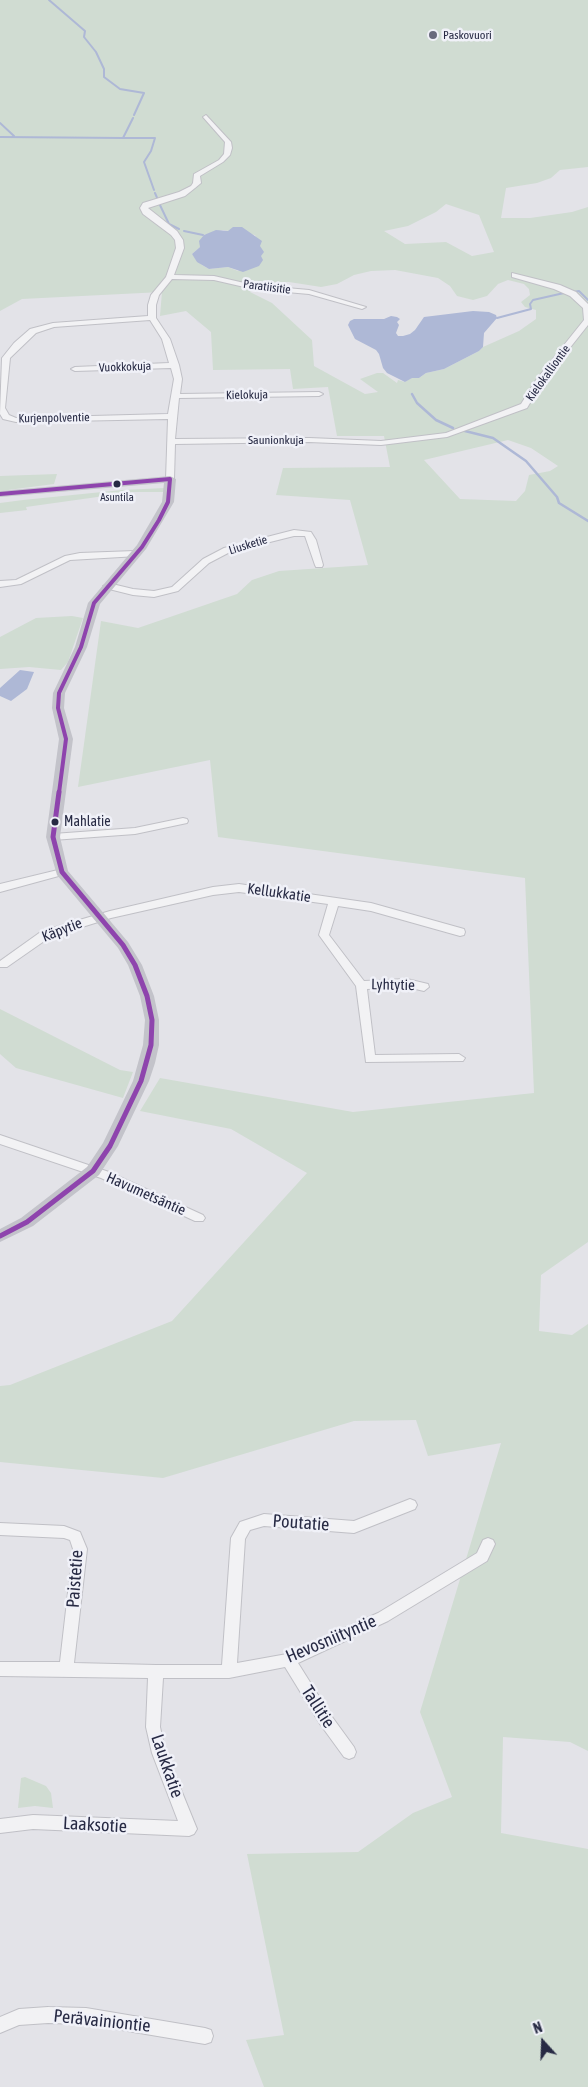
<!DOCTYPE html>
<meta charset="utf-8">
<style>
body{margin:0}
#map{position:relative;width:588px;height:2087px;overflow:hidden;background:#e3e3e8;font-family:"Asap Condensed",sans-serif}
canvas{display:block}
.north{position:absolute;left:518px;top:2017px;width:50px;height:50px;-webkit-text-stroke:4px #f0f1f8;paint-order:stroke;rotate:340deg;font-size:14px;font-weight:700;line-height:20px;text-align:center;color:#272a44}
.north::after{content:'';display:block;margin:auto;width:18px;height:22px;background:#272a44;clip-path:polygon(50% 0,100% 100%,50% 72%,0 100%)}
</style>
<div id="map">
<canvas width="588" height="2087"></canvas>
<div class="north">N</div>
</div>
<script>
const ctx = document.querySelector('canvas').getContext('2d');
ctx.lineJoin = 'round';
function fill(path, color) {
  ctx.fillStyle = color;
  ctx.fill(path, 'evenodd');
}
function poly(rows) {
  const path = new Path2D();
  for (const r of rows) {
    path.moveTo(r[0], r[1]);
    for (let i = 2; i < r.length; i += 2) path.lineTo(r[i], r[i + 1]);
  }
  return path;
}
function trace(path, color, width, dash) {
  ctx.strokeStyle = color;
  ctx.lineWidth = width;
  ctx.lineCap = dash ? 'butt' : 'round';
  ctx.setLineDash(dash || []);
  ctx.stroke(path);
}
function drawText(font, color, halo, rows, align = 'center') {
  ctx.font = font + ' "Asap Condensed",sans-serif';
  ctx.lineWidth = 5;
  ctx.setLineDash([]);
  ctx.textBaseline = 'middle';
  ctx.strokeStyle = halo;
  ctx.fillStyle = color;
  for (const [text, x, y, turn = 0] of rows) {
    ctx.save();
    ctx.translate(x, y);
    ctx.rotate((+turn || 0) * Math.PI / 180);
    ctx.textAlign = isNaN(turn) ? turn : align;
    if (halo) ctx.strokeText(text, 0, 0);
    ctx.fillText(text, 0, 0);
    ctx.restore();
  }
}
fill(poly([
 [0,0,588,0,588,167,560,170,551,178,537,183,506,188,501,218,530,218,572,212,588,207,588,1242,541,1275,539,1331,572,1335,588,1324,588,1751,570,1742,503,1737,501,1833,588,1849,588,2087,264,2087,246,2040,284,2035,247,1854,358,1852,413,1813,452,1797,420,1712,501,1443,428,1456,416,1420,354,1421,163,1478,0,1462,0,1386,10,1385,172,1321,307,1173,231,1129,140,1111,160,1078,353,1112,534,1093,525,878,218,837,210,760,78,787,101,621,138,628,237,594,252,580,279,571,368,565,350,500,276,495,283,468,390,467,384,436,337,436,328,387,293,389,290,369,213,370,211,332,186,311,160,316,162,292,22,299,0,311],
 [446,204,479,215,494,252,472,256,446,242,405,244,384,231,408,226,436,212],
 [223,230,255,235,260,246,261,256,238,271,228,267,209,269,202,265,192,254,200,247,204,235],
 [395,270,438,278,450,286,457,296,473,300,487,296,498,284,508,280,524,284,529,289,530,295,521,302,525,307,536,310,536,319,519,331,483,347,479,351,444,369,426,373,419,378,411,378,405,382,398,380,397,383,383,373,377,373,360,379,378,392,365,394,314,366,312,340,272,303,250,292,262,284,276,282,289,282,321,287,337,284,354,275,371,271],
 [508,440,531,448,558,466,550,471,529,475,525,491,516,501,460,499,424,460],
 [57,474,54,484,0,491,0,476],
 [165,488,166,492,133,492,26,507,27,510,0,513,0,503,23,500,122,490],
 [72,616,83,618,68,662,61,670,29,667,0,669,0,637,36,618],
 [0,1009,120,1070,133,1072,123,1098,16,1068,0,1054],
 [25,1777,46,1786,51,1793,53,1808,35,1806,18,1808,21,1778]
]), '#d0dcd2');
fill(poly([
 [233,227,242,227,262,241,260,246,264,252,261,256,263,260,259,266,243,272,228,267,209,269,197,262,192,254,200,247,199,241,204,235,216,230,228,231],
 [473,311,489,312,496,315,497,318,484,333,483,347,479,351,444,369,426,373,419,378,412,378,405,382,387,373,383,368,379,354,376,350,355,339,348,325,350,321,354,319,384,319,391,316,397,317,400,319,397,322,399,325,396,333,398,336,403,336,410,334,415,330,424,317],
 [20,670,34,672,27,689,11,701,0,696,0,688]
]), '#aeb8d6');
trace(poly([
 [49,0,85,31,84,37,96,52,104,69,104,77,120,89,144,93,134,115],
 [133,118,123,138,155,138,151,151,144,162,154,190],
 [0,123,14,136],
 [0,137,123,138],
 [155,193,158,200],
 [159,203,169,224,179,229],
 [184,231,203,235],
 [573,292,579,291,588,300],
 [497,318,531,309,530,304,533,300,564,293]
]), '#aeb8d6', 2);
trace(poly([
 [412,394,417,403,436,420,453,428],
 [465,431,493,438,526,461,557,497,559,503,588,521]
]), '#aeb8d6', 2.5);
const street = poly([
 [206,115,231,142,232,148,230,155,223,162,200,176,201,183,195,188,185,196,148,208,177,231,183,240,184,248,174,275,214,276,253,285,309,290,366,307,362,309,309,294,253,289,214,280,172,279,159,295,156,305,156,318,170,339,179,365,182,379,180,394,319,392,323,394,319,396,179,398,175,439,309,438,381,441,446,433,521,404,536,380,584,320,583,308,570,296,554,289,512,277,512,273,560,285,576,292,588,304,588,325,542,383,527,408,447,437,381,445,309,442,175,444,174,479,170,482,166,479,168,419,16,422,3,419,0,414,2,358,14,343,30,329,53,323,148,316,148,305,151,295,166,277,176,248,175,240,171,235,143,214,140,208,143,203,179,192,191,186,193,183,194,174,219,160,224,154,225,142,203,117,206,115],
 [150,320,162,339,169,363,75,367,71,369,75,371,171,368,174,379,168,414,16,418,9,415,5,408,10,358,36,333,54,327,150,320],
 [294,530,311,532,316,540,323,565,322,567,316,567,315,565,305,536,294,536,230,552,209,563,178,591,154,597,133,595,105,588,103,586,108,583,133,589,154,591,172,587,203,559,224,548,294,530],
 [135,551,139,554,138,556,70,560,21,584,0,587,0,581,16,580,65,556,80,553,135,551],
 [183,818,187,819,188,821,187,823,135,834,53,840,48,837,53,834,135,828,183,818],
 [62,869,66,870,67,872,66,874,0,892,0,884,62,869],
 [239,884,371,903,464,929,465,932,464,935,460,936,371,911,338,906,329,935,364,981,407,979,428,984,429,987,424,991,407,987,367,989,375,1055,459,1054,465,1058,463,1061,366,1062,356,986,319,935,328,904,239,892,213,895,111,918,50,937,7,967,0,967,0,961,42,931,110,911,213,887,239,884],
 [0,1135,109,1172,203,1215,205,1218,203,1221,195,1221,101,1178,0,1144,0,1135],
 [410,1499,415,1501,417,1505,415,1509,354,1533,264,1526,250,1530,245,1539,237,1663,287,1654,378,1613,477,1553,483,1540,488,1538,493,1540,495,1544,487,1561,388,1621,298,1663,330,1714,354,1747,356,1752,354,1757,349,1759,344,1757,320,1724,285,1667,229,1678,163,1678,160,1727,166,1753,197,1829,194,1834,189,1836,33,1829,0,1833,0,1819,33,1815,178,1821,152,1753,146,1727,148,1678,0,1676,0,1662,60,1662,73,1549,70,1540,64,1538,0,1535,0,1523,64,1526,80,1532,87,1549,74,1663,156,1665,222,1665,231,1538,240,1522,264,1514,354,1521,410,1499],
 [48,2007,86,2008,205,2028,211,2030,213,2036,211,2042,205,2044,86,2024,48,2023,19,2025,0,2033,0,2017,19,2009,48,2007]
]);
trace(street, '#c0c0c6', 2);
fill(street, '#f2f2f4');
fill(poly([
 [170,476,176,479,174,502,146,549,100,604,87,647,65,693,64,708,73,739,60,837,68,871,128,942,142,965,154,996,159,1020,159,1045,155,1063,149,1081,118,1146,99,1175,33,1226,0,1242,0,1229,21,1218,87,1167,103,1143,133,1081,143,1045,145,1020,140,996,128,965,118,948,57,875,46,837,59,739,52,708,53,693,75,647,88,603,137,545,162,502,164,483,0,497,0,491,170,476]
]), '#c3c3ca');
trace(poly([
 [0,494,170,479,168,502,159,520,142,547,94,603,81,647,59,693,58,708,66,739,59,793]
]), '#8e44ad', 4);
trace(poly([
 [0,1236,27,1222,93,1171,110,1146,141,1081,151,1045,152,1020,147,996,135,965,123,945,62,872,53,837,59,792]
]), '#8e44ad', 5);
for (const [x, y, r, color] of [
 [433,35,5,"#696b7d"],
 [117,484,4.5,"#272a44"],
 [55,822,4.5,"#272a44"]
]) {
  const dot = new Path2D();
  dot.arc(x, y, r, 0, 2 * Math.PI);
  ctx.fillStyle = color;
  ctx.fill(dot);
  trace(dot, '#f0f1f8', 2);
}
drawText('11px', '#272a44', '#f0f1f8', [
 ["Asuntila",117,498]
]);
drawText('12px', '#272a44', '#f0f1f8', [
 ["Paskovuori",443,35]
], 'left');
drawText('12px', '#272a44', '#f0f1f8', [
 ["Paratiisitie",267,287,7],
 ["Vuokkokuja",125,367,-2],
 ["Kielokalliontie",548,373,-54],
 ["Kielokuja",247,395,-1],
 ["Kurjenpolventie",54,418,-1],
 ["Saunionkuja",276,440],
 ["Liusketie",248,545,-17]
]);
drawText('14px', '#272a44', '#f0f1f8', [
 ["Mahlatie",64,822]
], 'left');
drawText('15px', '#272a44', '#f0f1f8', [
 ["Kellukkatie",279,893,8],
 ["Käpytie",62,930,-21],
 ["Lyhtytie",393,985,1],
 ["Havumetsäntie",146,1194,24]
]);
drawText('18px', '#272a44', '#f0f1f8', [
 ["Poutatie",301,1523,4],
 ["Paistetie",75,1579,-86],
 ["Hevosniityntie",331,1639,-23],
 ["Tallitie",318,1707,57],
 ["Laukkatie",167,1766,71],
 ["Laaksotie",95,1825,3],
 ["Perävainiontie",102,2021,6]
]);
</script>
